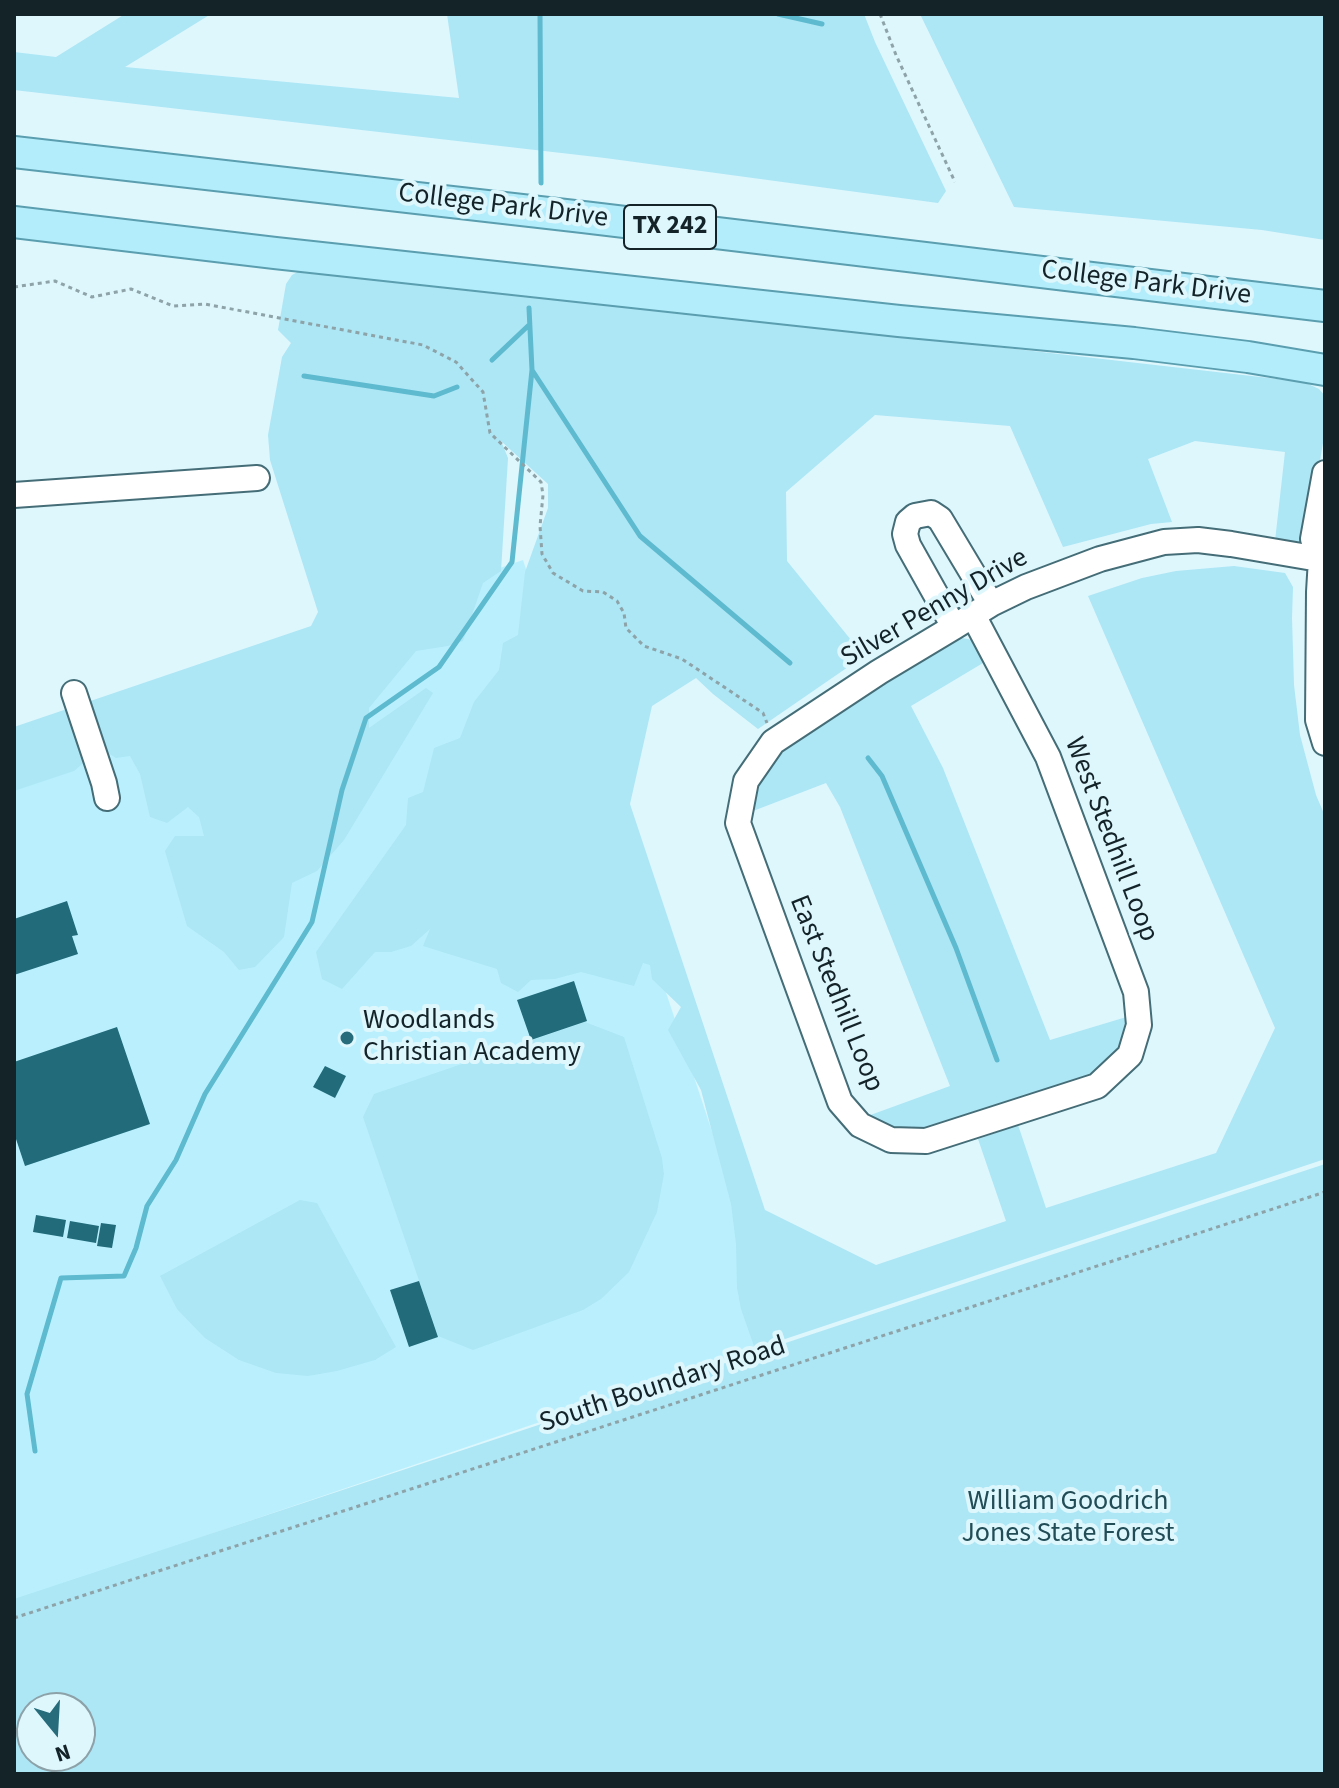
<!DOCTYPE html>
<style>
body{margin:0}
#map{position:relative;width:1339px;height:1788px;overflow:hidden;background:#ddf7fd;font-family:"Source Sans 3",sans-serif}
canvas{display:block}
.frame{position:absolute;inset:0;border:16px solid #132328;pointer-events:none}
.north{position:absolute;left:16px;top:1692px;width:80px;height:80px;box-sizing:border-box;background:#ddf7fd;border:2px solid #8ca2a8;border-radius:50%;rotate:162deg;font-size:22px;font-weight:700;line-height:32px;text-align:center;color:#132328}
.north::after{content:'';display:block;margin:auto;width:28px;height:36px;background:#276c7b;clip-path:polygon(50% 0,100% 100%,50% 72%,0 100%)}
</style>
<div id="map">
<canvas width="1339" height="1788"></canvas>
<div class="frame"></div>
<div class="north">N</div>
</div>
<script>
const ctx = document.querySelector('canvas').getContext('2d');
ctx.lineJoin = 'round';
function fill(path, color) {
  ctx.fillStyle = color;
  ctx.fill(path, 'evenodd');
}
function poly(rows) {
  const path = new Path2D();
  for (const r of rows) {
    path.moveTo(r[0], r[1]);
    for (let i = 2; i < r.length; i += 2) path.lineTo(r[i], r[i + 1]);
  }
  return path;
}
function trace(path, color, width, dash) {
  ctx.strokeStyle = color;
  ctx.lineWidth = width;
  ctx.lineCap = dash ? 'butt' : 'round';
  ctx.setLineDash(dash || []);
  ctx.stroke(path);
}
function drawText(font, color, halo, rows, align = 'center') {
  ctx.font = font + ' "Source Sans 3",sans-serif';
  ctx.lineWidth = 8;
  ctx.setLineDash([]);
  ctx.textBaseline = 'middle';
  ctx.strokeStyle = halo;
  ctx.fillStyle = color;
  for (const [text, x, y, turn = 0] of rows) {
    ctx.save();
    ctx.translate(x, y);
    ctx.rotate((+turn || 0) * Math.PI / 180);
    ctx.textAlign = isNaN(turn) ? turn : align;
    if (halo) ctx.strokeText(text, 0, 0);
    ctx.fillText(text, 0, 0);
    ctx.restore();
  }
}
fill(poly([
 [523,560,781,1340,14,1601,14,735]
]), '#baf0fe');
fill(poly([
 [125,14,211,14,125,67,459,98,447,14,864,14,875,42,946,191,938,203,605,158,14,90,14,52,56,57],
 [920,14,1325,14,1325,240,1262,230,1014,207],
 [303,269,314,269,1304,382,1319,389,1325,396,1325,431,1308,532,1303,539,1297,543,1275,541,1285,452,1195,441,1148,459,1172,522,1151,524,1063,547,1010,426,875,415,786,492,787,561,864,656,758,729,713,694,696,678,652,706,630,804,765,1210,876,1265,1006,1221,978,1139,1018,1125,1046,1208,1216,1153,1275,1028,1088,596,1142,578,1176,571,1234,566,1285,573,1293,587,1292,618,1294,685,1300,735,1316,795,1325,816,1325,1159,755,1349,741,1309,737,1288,736,1244,731,1204,701,1090,668,1030,681,1007,652,979,650,965,643,963,634,986,581,972,555,979,531,980,518,992,501,983,497,969,423,946,430,929,411,946,391,952,375,952,342,989,322,979,316,952,406,825,408,798,423,792,434,748,460,738,474,702,499,670,503,643,518,635,525,572,548,508,548,484,501,441,508,458,501,571,483,583,463,641,448,646,416,651,369,708,369,728,426,688,433,693,344,840,317,871,292,883,284,937,255,967,239,970,224,952,187,926,165,851,175,836,204,836,199,817,188,807,167,823,150,817,140,774,130,756,116,758,105,751,89,758,74,771,14,791,14,727,311,626,318,612,270,460,268,435,282,357,291,343,278,330,286,284,292,275],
 [957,637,973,640,988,660,911,706,943,768,1050,1040,1133,1015,1132,1031,1104,1073,905,1135,865,1117,950,1086,840,807,826,783,753,811,759,786,769,768,777,757,791,746],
 [585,1022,624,1037,662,1158,664,1174,657,1212,629,1272,601,1299,583,1310,473,1350,438,1336,363,1117,374,1094],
 [1325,1164,1325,1774,14,1774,14,1599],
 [32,1708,80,1708,80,1756,32,1756],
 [300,1200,317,1203,396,1347,375,1360,337,1371,308,1376,276,1373,239,1360,205,1338,177,1309,160,1276]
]), '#ade6f5');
trace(poly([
 [540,14,541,183],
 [778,14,822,24],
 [529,308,532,370,640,536,790,663],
 [492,360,529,325],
 [304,376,434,396,457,387],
 [868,758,882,776,956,948,997,1060],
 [35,1451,27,1394,61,1278,124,1276,136,1248,147,1206,176,1160,205,1094,312,922,342,790,366,718,439,667,512,562,532,370]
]), '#5dbacf', 5);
fill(poly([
 [67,901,78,935,72,936,78,954,14,975,14,919],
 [574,981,587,1021,531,1040,517,1000],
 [117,1027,150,1124,25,1166,14,1133,14,1062],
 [325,1066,346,1076,335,1098,313,1087],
 [36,1215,66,1220,63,1237,33,1232],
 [70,1221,99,1226,96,1243,67,1238],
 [101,1223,116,1225,112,1248,97,1246],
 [419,1281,438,1337,409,1347,390,1290]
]), '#216b7a');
const minor = poly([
 [1325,473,1313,539,1321,559,1319,592,1318,720,1325,743],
 [14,495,257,478],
 [973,615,1048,757,1136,992,1139,1025,1130,1055,1097,1086,926,1141,891,1140,860,1125,840,1102,738,823,746,781,773,742,879,672,954,627,991,604,1026,587,1100,559,1164,542,1198,540,1231,544,1325,560],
 [954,627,908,545,905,534,908,522,915,516,931,513,940,519,991,604],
 [74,693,104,783,107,798]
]);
const major = poly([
 [14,152,583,217,1325,306],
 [14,222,275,253,899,321,1134,343,1248,357,1325,370]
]);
trace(minor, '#456d77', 28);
trace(major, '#5a9eaf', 34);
trace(poly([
 [880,14,896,55,955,182],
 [14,287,55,281,92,297,131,289,173,306,205,304,423,345,456,362,483,392,490,433,541,482,543,495,540,526,542,554,553,573,583,591,603,592,617,601,624,613,626,628,644,646,682,659,763,713,767,723],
 [14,1618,1325,1192]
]), '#8da3a8', 3, [4, 4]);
trace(minor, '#fff', 24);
trace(major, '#b3edfb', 30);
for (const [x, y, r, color] of [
 [347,1038,8,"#276c7b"]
]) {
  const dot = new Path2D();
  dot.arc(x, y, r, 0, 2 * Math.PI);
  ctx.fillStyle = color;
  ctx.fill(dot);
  trace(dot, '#ddf7fd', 3);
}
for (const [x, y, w] of [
 [670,227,92]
]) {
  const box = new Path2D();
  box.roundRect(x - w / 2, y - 22, w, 44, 6);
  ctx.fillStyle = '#ddf7fd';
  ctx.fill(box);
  trace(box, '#132328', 2);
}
drawText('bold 26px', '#132328', null, [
 ["TX 242",670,227]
]);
drawText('28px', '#132328', '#ddf7fd', [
 ["College Park Drive",503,207,7],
 ["College Park Drive",1146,284,7],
 ["Silver Penny Drive",935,609,-30],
 ["West Stedhill Loop",1110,840,69],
 ["East Stedhill Loop",835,994,68],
 ["South Boundary Road",663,1386,-18]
]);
drawText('28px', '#132328', '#ddf7fd', [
 ["Woodlands",363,1022],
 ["Christian Academy",363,1054]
], 'left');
drawText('28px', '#224c56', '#ddf7fd', [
 ["William Goodrich",1068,1503],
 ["Jones State Forest",1068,1535]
]);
</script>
